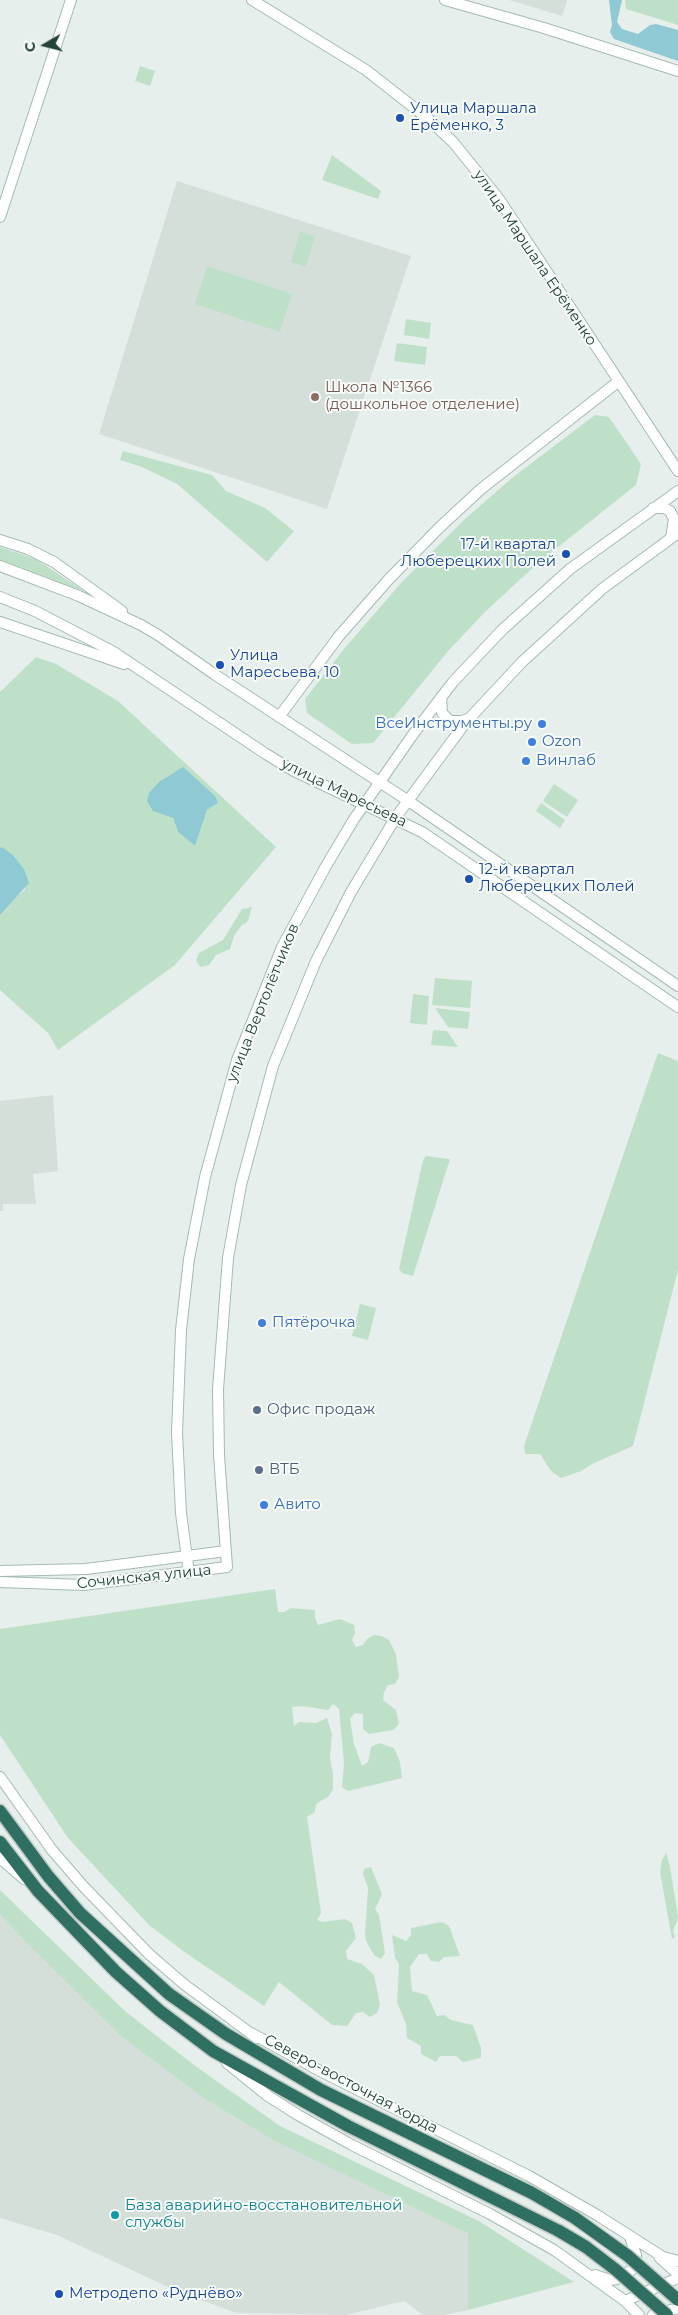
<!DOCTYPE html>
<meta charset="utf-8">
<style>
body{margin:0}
#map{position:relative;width:678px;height:2315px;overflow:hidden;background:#e6efeb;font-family:Montserrat,sans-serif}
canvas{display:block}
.north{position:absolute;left:20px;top:20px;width:50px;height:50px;-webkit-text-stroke:4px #f7fbf9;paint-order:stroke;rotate:262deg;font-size:14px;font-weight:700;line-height:20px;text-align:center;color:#24423a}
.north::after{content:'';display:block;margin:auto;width:18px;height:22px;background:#24423a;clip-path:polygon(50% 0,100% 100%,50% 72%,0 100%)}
</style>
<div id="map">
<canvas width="678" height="2315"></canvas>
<div class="north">С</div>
</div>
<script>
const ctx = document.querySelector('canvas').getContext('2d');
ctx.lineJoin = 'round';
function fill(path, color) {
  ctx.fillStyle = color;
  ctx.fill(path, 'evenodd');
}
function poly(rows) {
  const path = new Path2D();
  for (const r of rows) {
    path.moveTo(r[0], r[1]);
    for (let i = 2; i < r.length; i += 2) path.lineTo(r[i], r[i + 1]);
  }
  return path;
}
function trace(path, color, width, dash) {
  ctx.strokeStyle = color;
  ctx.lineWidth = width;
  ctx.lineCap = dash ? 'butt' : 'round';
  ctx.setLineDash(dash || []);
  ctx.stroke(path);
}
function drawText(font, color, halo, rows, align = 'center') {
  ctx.font = font + ' Montserrat,sans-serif';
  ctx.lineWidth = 4;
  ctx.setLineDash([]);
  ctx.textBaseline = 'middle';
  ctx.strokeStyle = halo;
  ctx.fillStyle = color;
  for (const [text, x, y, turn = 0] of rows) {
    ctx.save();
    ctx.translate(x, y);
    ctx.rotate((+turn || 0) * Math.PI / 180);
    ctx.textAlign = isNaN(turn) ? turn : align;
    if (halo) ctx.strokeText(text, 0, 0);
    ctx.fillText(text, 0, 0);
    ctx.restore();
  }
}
fill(poly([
 [509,0,567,0,562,16],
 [177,181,411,256,327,509,99,434],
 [53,1095,58,1171,33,1174,36,1204,3,1204,3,1211,0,1211,0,1101],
 [0,1914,15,1931,205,2099,274,2141,468,2234,468,2310,444,2315,423,2315,404,2301,346,2315,237,2313,181,2293,57,2235,0,2218]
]), '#d4dfda');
fill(poly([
 [625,0,678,0,678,25,626,9],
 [140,66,155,71,150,86,135,81],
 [332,155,381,191,378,199,322,180],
 [300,232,315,236,306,267,291,262],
 [207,266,292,294,280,332,195,304],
 [406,319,431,323,429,339,404,335],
 [397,343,427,347,425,365,394,361],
 [595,415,609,417,641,464,636,485,538,563,485,612,449,650,373,743,352,744,307,713,305,699,344,649,401,583,465,519,512,478],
 [123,451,212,475,226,491,265,508,294,531,267,562,177,484,142,467,120,460],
 [0,547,36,559,85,592,0,562],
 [36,657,56,664,118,701,276,847,175,965,58,1050,48,1033,0,990,0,915,14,898,25,890,24,869,14,856,0,848,0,692],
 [218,803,207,810,195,846,178,832,173,818,167,816],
 [554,784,578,800,567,817,543,801],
 [541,803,565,820,560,828,536,811],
 [252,907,248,921,241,926,234,936,230,949,216,955,209,965,201,967,198,964,196,960,199,953,223,940,242,909],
 [435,978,472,981,470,1008,432,1005],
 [413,994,429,996,427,1025,410,1023],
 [435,1008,470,1012,468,1029,448,1027],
 [433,1030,447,1031,458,1047,431,1045],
 [658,1053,678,1061,678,1270,633,1446,592,1464,581,1471,561,1478,551,1471,540,1454,525,1454,524,1446],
 [426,1156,450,1159,413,1276,402,1273,399,1269,423,1160],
 [360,1304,376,1308,368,1340,352,1336],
 [275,1589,278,1612,284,1612,291,1608,315,1610,315,1618,318,1625,340,1619,354,1625,355,1633,352,1640,356,1647,363,1645,367,1639,374,1635,382,1636,389,1640,396,1654,399,1677,395,1684,388,1685,384,1692,383,1700,396,1710,399,1724,393,1730,369,1734,363,1729,363,1714,355,1713,350,1719,354,1744,362,1766,368,1762,371,1747,379,1743,394,1748,400,1762,402,1778,348,1791,342,1787,344,1763,339,1709,333,1704,328,1710,302,1706,292,1707,294,1726,299,1722,316,1723,327,1718,332,1734,330,1758,333,1774,333,1789,329,1796,316,1804,315,1812,307,1817,321,1913,317,1920,322,1922,345,1919,352,1923,356,1938,346,1951,347,1959,362,1964,374,1975,380,2005,377,2013,370,2017,363,2012,356,2013,347,2026,332,2025,279,1982,264,2006,183,1951,149,1925,68,1838,0,1735,0,1629],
 [666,1853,670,1866,678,1918,673,1931,675,1937,672,1939,660,1872,662,1860],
 [371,1867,382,1894,375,1909,379,1915,385,1953,381,1959,374,1955,366,1941,365,1934,368,1888,363,1874,364,1869],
 [0,1890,126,2012,194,2065,280,2126,479,2221,574,2282,468,2310,468,2234,274,2141,205,2099,122,2037,15,1931,0,1914],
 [442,1922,449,1926,460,1956,444,1957,439,1962,431,1961,427,1954,419,1954,410,1967,412,1991,427,1995,437,2016,444,2015,451,2020,473,2025,481,2048,481,2058,463,2062,456,2056,440,2056,436,2062,421,2054,421,2046,407,2038,406,2024,397,2002,399,1964,395,1958,392,1935,406,1941,411,1935,411,1928]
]), '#bfe0c8');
fill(poly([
 [609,0,622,0,617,22,622,29,638,34,650,25,656,24,678,30,678,61,614,39,610,32,612,25],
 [183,767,215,796,218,803,207,810,195,846,178,832,173,818,153,811,147,801,149,793,159,782],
 [2,847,14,856,24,869,29,883,0,915,0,848]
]), '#8ec9d4');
const secondary = poly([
 [252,0,366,70,426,117,453,142,499,199,678,471],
 [445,0,544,28,678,71],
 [0,217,71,0],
 [653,508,664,508,670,511,674,519,671,538],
 [0,540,28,549,54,562,122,611],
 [0,566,79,596,141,625,158,635,214,674,407,800,678,986],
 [0,597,35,611,112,651,266,754,294,771,422,832,678,1007],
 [0,622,124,664],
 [441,697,442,713,450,721,462,721,470,718],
 [279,717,339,636,389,579,440,527,481,489,619,381],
 [0,1571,86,1569,226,1551],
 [189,1573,181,1513,177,1433,181,1330,189,1259,205,1177,237,1060,282,947,326,866,354,819,414,733,453,682,502,630,570,569,678,491],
 [0,1582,84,1585,227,1567,219,1455,218,1389,228,1258,241,1185,273,1066,316,961,351,892,396,817,466,722,522,662,602,589,678,533],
 [0,1777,52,1850,84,1887,115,1919,150,1955,185,1985,257,2038],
 [0,1858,24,1879],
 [251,2033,320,2071,529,2176,597,2215,663,2257,678,2261],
 [227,2063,268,2096,298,2115,352,2145,490,2214,554,2250,625,2301,639,2315],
 [660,2258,678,2274],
 [595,2275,610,2280,617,2279,633,2269,636,2255,630,2237],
 [625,2301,678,2278],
 [653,2315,678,2308]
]);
const highway = poly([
 [0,1811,48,1876,80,1913,169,1994,226,2034,321,2090,532,2193,575,2218],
 [0,1842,38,1891,116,1972,160,2011,213,2051,348,2126,559,2231]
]);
trace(secondary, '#a4bbb3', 12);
trace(highway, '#c2cac8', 15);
trace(secondary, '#fff', 10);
trace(highway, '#2f6f62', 12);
const highwayBridge = poly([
 [575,2218,628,2256,678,2300],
 [559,2231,586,2247,616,2270,667,2315]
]);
trace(highwayBridge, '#c2cac8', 15, []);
trace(highwayBridge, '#2f6f62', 12);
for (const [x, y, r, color] of [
 [400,118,5,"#1a4fb4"],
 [315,397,5,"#8d6e63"],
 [566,554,5,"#1a4fb4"],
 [220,665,5,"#1a4fb4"],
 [542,724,5,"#3f7fe0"],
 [532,742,5,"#3f7fe0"],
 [526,761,5,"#3f7fe0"],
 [469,879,5,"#1a4fb4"],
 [262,1323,5,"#3f7fe0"],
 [257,1410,5,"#5c6f8a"],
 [259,1470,5,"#5c6f8a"],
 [264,1505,5,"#3f7fe0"],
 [115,2215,5,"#0f9aa8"],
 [59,2294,5,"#1a4fb4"]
]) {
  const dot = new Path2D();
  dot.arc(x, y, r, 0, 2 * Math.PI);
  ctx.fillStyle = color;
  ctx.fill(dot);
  trace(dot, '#f7fbf9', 2);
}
drawText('15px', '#164399', '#f7fbf9', [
 ["Улица Маршала",410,109],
 ["Ерёменко, 3",410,126],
 ["17-й квартал",556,545,"right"],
 ["Люберецких Полей",556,562,"right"],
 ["Улица",230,656],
 ["Маресьева, 10",230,673],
 ["12-й квартал",479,870],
 ["Люберецких Полей",479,887],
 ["Метродепо «Руднёво»",69,2294]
], 'left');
drawText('15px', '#24423a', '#f7fbf9', [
 ["улица Маршала Ерёменко",535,258,56],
 ["улица Маресьева",344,793,26],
 ["улица Вертолётчиков",263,1003,-68],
 ["Сочинская улица",144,1577,-6],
 ["Северо-восточная хорда",351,2084,28]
]);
drawText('15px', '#785e54', '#f7fbf9', [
 ["Школа №1366",325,388],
 ["(дошкольное отделение)",325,405]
], 'left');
drawText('15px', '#366cbe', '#f7fbf9', [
 ["ВсеИнструменты.ру",532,724,"right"],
 ["Ozon",542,742],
 ["Винлаб",536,761],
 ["Пятёрочка",272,1323],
 ["Авито",274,1505]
], 'left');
drawText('15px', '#4e5e75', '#f7fbf9', [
 ["Офис продаж",267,1410],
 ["ВТБ",269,1470]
], 'left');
drawText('15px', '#0d838f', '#f7fbf9', [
 ["База аварийно-восстановительной",125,2206],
 ["службы",125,2223]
], 'left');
</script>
